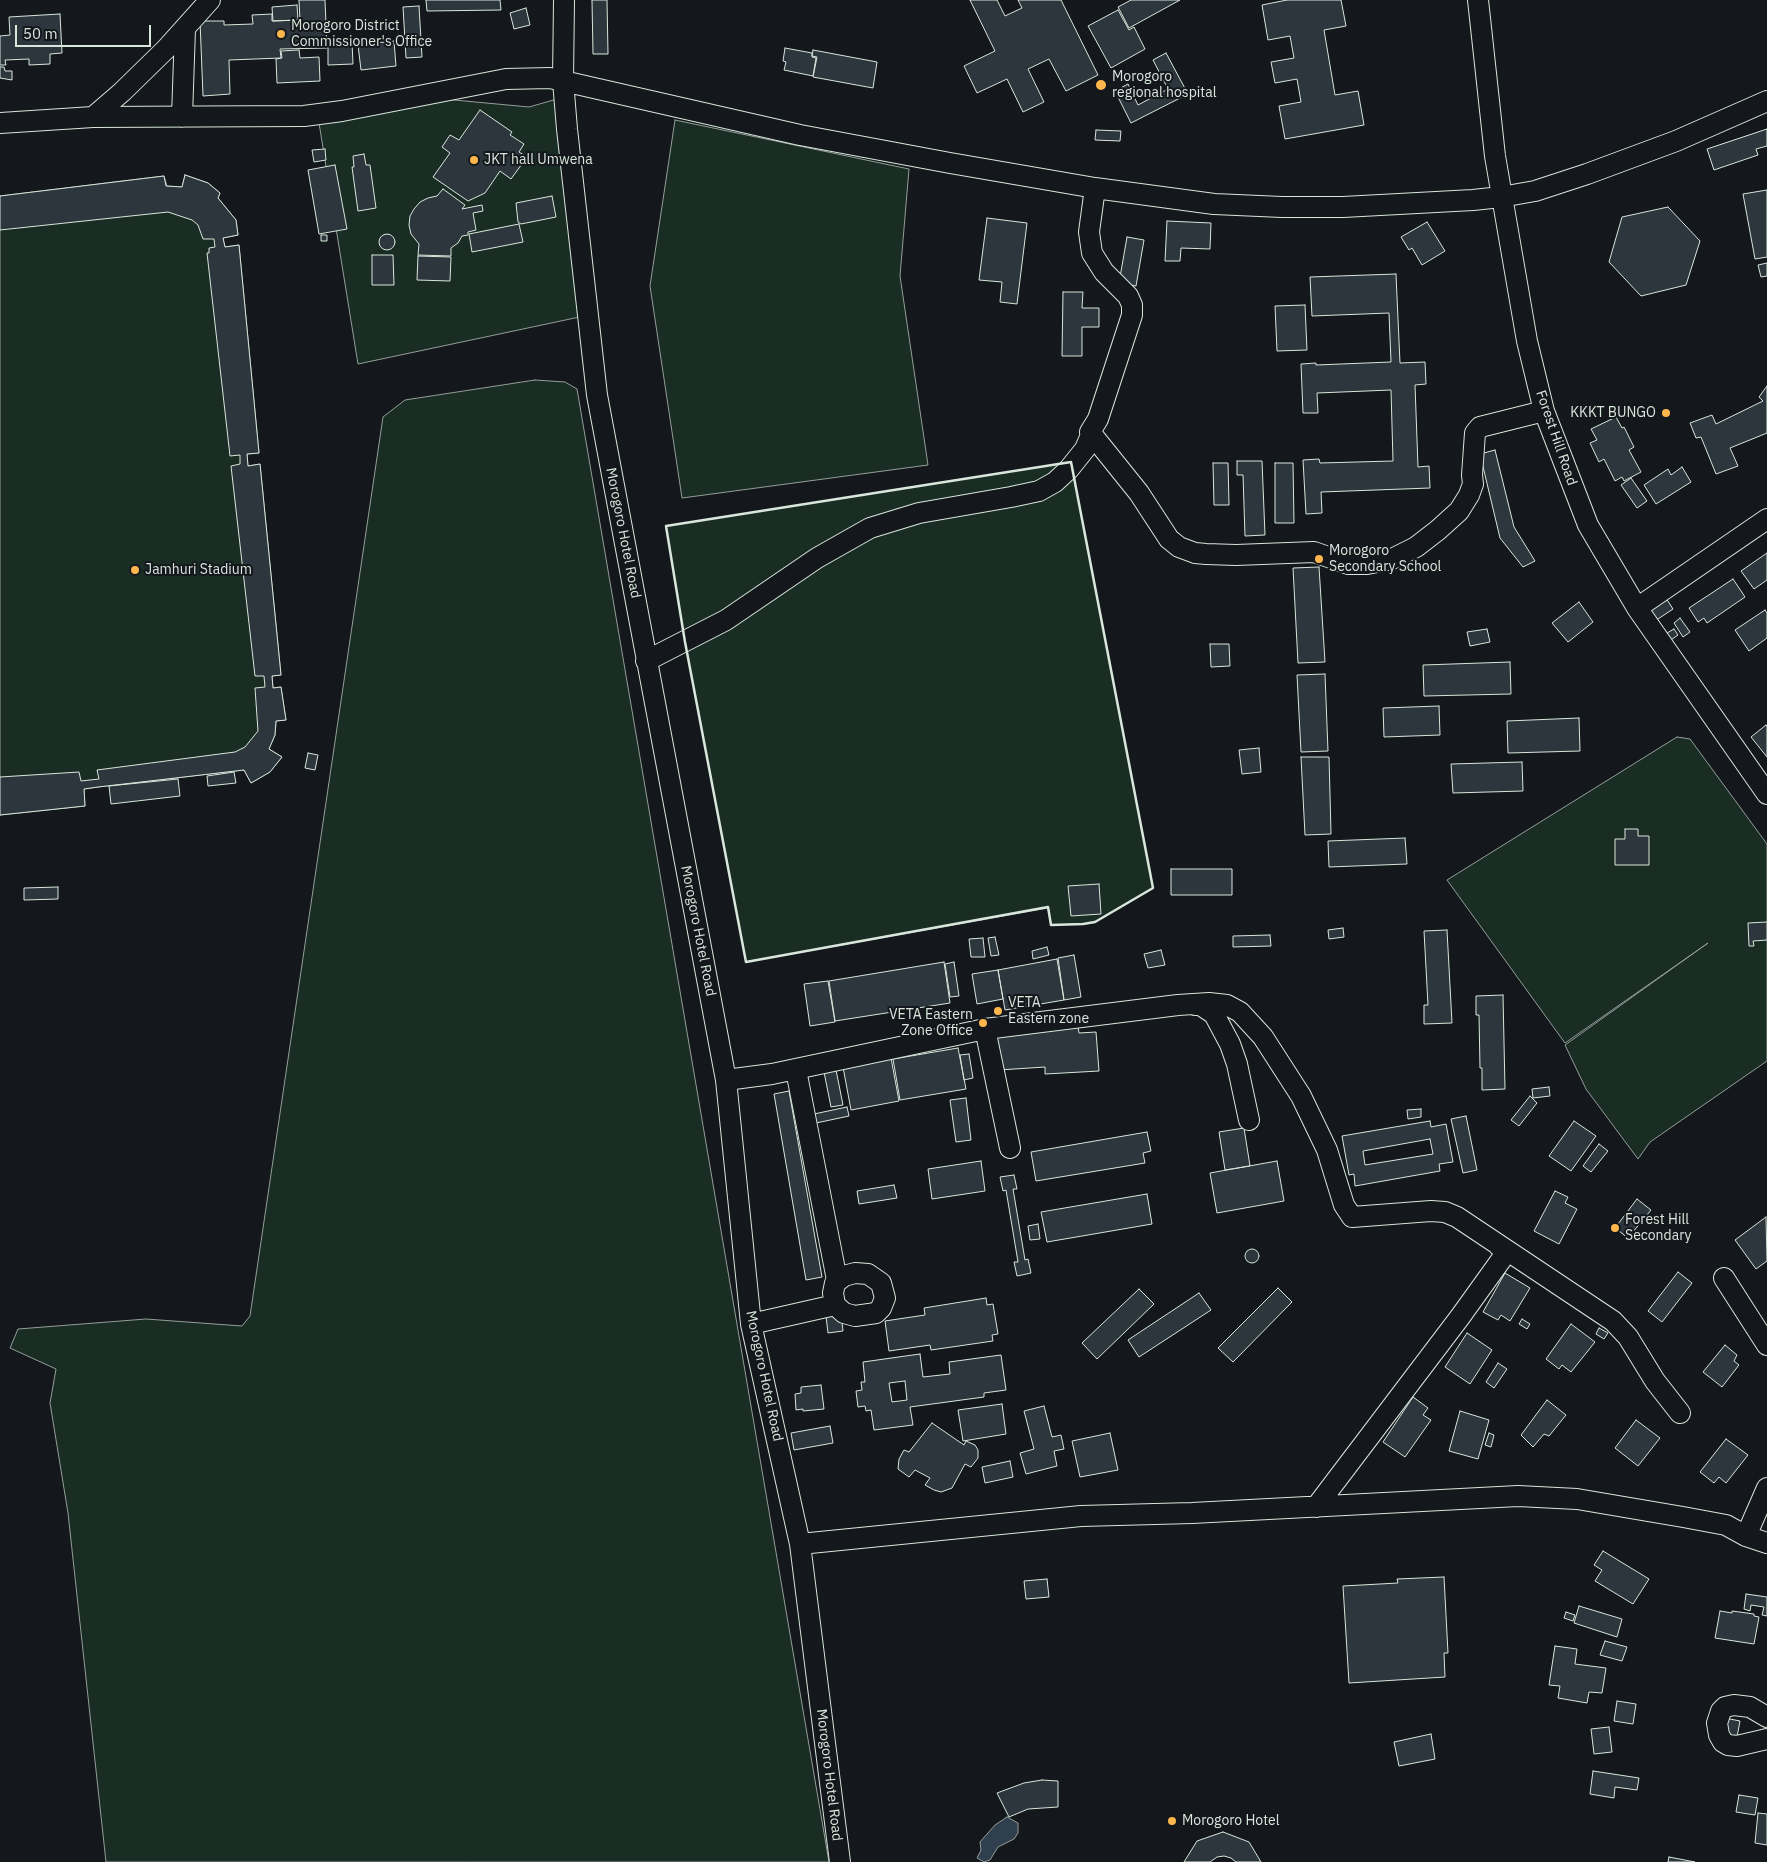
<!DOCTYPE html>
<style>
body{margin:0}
#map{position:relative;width:1767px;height:1862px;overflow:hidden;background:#14181c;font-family:"IBM Plex Sans",sans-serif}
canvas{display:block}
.scale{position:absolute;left:15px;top:25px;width:136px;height:22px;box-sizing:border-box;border:2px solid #d8e6dc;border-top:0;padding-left:6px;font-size:15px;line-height:18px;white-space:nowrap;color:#d8e6dc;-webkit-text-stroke:4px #14181c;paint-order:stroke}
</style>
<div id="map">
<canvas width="1767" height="1862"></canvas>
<div class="scale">50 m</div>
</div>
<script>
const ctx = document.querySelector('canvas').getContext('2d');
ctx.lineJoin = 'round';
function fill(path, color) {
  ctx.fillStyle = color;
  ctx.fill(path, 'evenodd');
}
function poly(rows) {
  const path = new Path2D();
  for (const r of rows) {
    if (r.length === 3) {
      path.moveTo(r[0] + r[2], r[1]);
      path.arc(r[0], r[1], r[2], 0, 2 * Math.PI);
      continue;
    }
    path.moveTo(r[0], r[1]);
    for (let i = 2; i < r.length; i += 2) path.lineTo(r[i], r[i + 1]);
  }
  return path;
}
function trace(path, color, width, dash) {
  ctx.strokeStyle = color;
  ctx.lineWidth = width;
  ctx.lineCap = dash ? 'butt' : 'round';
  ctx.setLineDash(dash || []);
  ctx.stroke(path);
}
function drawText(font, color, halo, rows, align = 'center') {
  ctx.font = font + ' "IBM Plex Sans",sans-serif';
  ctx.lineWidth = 4;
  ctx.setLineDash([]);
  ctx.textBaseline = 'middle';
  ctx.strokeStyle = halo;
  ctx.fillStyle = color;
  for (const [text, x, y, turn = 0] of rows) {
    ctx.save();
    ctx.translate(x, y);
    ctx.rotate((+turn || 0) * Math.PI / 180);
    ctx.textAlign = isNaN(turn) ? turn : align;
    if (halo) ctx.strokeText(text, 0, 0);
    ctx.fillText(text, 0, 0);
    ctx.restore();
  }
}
const green = poly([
 [390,94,529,107,557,99,589,315,358,364,319,123,390,94],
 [675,120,909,169,900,276,928,465,682,498,650,286,675,120],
 [185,175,208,183,220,193,218,198,236,220,238,235,223,238,225,247,239,245,259,453,247,454,248,466,260,464,281,675,272,676,273,688,281,687,286,720,276,721,275,735,269,749,282,757,270,772,251,783,244,770,98,787,84,789,85,806,0,815,0,196,164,176,167,186,182,187,185,175],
 [535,380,565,382,577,389,829,1862,106,1862,68,1513,50,1403,56,1369,10,1348,18,1329,146,1319,242,1326,250,1316,383,417,405,400,535,380],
 [1071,462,1153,888,1095,922,1083,924,1051,925,1048,908,746,962,685,642,666,526,1071,462],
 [1677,737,1690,739,1767,844,1767,1061,1650,1142,1638,1159,1586,1089,1565,1045,1708,943,1565,1043,1447,880,1677,737]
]);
fill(green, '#1a2d24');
trace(green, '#939e99', 1);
const water = poly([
 [1007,1817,1018,1823,1018,1833,1014,1839,998,1847,990,1860,984,1862,977,1858,981,1850,980,1842,995,1825,1007,1817]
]);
fill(water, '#2f3f4d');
trace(water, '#939e99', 1);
const building = poly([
 [299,0,325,0,327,48,280,49,281,58,229,60,230,94,203,96,200,21,224,21,224,25,253,24,252,15,272,14,272,21,300,20,299,0],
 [426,0,500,0,501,10,427,11,426,0],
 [592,0,607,0,608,54,593,54,592,0],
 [970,0,997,0,1005,16,1022,8,1018,0,1061,0,1098,75,1066,91,1049,59,1028,69,1044,102,1023,112,1007,79,977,93,964,66,995,51,970,0],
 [1131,0,1180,0,1129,28,1118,7,1131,0],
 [1287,0,1341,0,1346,26,1324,30,1335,95,1358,91,1364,125,1285,139,1279,106,1301,102,1297,79,1275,83,1271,62,1294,58,1290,36,1268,40,1262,5,1287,0],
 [297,5,298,20,273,21,272,7,297,5],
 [419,6,422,57,406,58,403,7,419,6],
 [526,8,530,25,514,29,510,13,526,8],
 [1118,10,1129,30,1134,27,1145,49,1111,68,1088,26,1118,10],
 [60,14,62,53,50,54,50,64,29,65,29,59,5,60,6,65,0,65,0,36,10,35,9,17,60,14],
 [394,41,396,66,361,70,358,45,394,41],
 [352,42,353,64,328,65,328,43,352,42],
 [785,48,812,53,812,57,816,58,813,76,784,70,786,62,783,61,785,48],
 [299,50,300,58,319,57,320,81,277,83,276,59,282,58,281,51,299,50],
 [813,50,877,62,873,88,813,77,817,57,812,56,813,50],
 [1166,53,1188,94,1131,123,1115,91,1128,84,1138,105,1168,89,1153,60,1166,53],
 [0,67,4,67,5,71,12,71,12,80,0,78,0,67],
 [480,110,512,132,510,135,524,144,519,152,527,157,511,179,500,171,485,193,468,201,433,177,450,153,442,147,450,135,459,140,480,110],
 [1767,129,1767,146,1756,149,1758,155,1714,170,1707,149,1767,129],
 [1096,130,1121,131,1120,141,1095,140,1096,130],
 [325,149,326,160,314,162,312,150,325,149],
 [364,154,366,165,370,165,376,208,358,211,352,167,354,167,353,156,364,154],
 [335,165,347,229,319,234,308,170,335,165],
 [185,175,208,183,220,193,218,198,236,220,238,235,223,238,225,247,239,245,259,453,247,454,248,466,260,464,281,675,272,676,273,688,281,687,286,720,276,721,275,735,269,749,282,757,270,772,251,783,244,770,98,787,84,789,85,806,0,815,0,777,79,772,81,781,99,779,97,770,235,752,245,747,258,731,255,688,265,687,264,676,255,676,231,466,240,464,240,455,230,456,207,253,209,253,209,248,215,247,214,239,203,239,198,225,192,220,168,212,0,230,0,196,164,176,166,186,182,187,185,175],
 [443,189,465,205,462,209,482,205,483,211,473,213,476,230,468,232,468,235,462,236,458,243,451,248,451,256,418,255,419,244,411,234,409,225,410,216,414,209,420,202,428,198,437,196,443,189],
 [1767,190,1767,257,1755,259,1743,194,1767,190],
 [552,196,556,217,521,224,518,222,516,203,552,196],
 [1668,207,1700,241,1686,285,1641,296,1609,262,1622,217,1668,207],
 [987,218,1027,223,1017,304,1000,302,1002,282,979,280,987,218],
 [1167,221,1211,223,1210,249,1181,248,1180,261,1165,261,1167,221],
 [1427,222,1445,251,1422,265,1412,248,1409,250,1401,237,1427,222],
 [519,224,523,242,472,252,469,234,519,224],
 [387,242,8],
 [321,235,327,235,327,241,321,241,321,235],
 [1127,237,1144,240,1136,286,1119,283,1127,237],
 [372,255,393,255,394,285,372,285,372,255],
 [418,256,451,257,450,281,417,280,418,256],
 [1767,263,1767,276,1761,277,1758,265,1767,263],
 [1396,274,1400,363,1425,362,1426,384,1415,385,1418,467,1429,466,1430,488,1321,492,1322,513,1306,514,1303,460,1319,459,1320,463,1393,461,1391,390,1317,393,1318,413,1303,413,1301,364,1316,363,1316,365,1391,362,1389,313,1312,316,1310,277,1396,274],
 [1063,292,1083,292,1082,308,1099,308,1099,327,1082,327,1082,356,1062,356,1063,292],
 [1305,305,1307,350,1277,351,1275,306,1305,305],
 [1767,386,1767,433,1730,448,1738,466,1716,474,1701,437,1696,438,1690,423,1712,415,1716,424,1763,401,1759,397,1767,386],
 [1616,417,1622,428,1624,427,1634,447,1629,450,1641,472,1624,481,1622,477,1615,481,1604,459,1599,462,1590,443,1597,440,1591,429,1616,417],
 [1495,450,1514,527,1535,561,1523,567,1500,538,1480,454,1495,450],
 [1237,461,1262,461,1265,535,1245,536,1243,475,1237,475,1237,461],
 [1213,463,1228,463,1229,505,1214,505,1213,463],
 [1275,463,1293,463,1294,523,1275,523,1275,463],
 [1682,467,1691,482,1656,504,1644,485,1668,469,1671,475,1682,467],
 [1631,478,1647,501,1637,508,1621,485,1631,478],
 [1767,553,1767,580,1754,589,1741,571,1767,553],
 [1319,567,1325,662,1298,663,1293,568,1319,567],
 [1733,579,1745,597,1707,623,1704,618,1698,622,1689,608,1733,579],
 [1664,595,1673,609,1655,621,1645,607,1664,595],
 [1579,602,1593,622,1568,642,1552,623,1579,602],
 [1765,610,1767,613,1767,638,1749,651,1735,630,1765,610],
 [1680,618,1690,632,1683,637,1674,623,1680,618],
 [1487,629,1490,642,1470,646,1467,632,1487,629],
 [1674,629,1678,635,1671,640,1667,633,1674,629],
 [1210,644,1229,644,1230,666,1211,667,1210,644],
 [1510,662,1511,694,1424,696,1423,665,1510,662],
 [1325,674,1328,751,1301,752,1297,675,1325,674],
 [1439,706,1440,735,1384,737,1383,708,1439,706],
 [1579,718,1580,751,1508,753,1507,721,1579,718],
 [1766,725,1767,726,1767,757,1751,737,1766,725],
 [1259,748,1261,772,1242,774,1239,750,1259,748],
 [308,753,318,755,315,770,305,768,308,753],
 [1301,757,1329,757,1331,834,1305,835,1301,757],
 [1522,762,1523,791,1453,793,1451,764,1522,762],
 [234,772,236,783,208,786,207,776,234,772],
 [178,779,180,796,111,804,109,786,178,779],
 [1625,829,1638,829,1638,836,1649,836,1649,865,1615,865,1615,839,1625,839,1625,829],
 [1405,838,1407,864,1329,867,1328,841,1405,838],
 [1171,869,1232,869,1232,895,1171,895,1171,869],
 [1099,884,1101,914,1071,916,1068,886,1099,884],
 [58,887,58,899,24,900,24,888,58,887],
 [1767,922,1767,940,1753,941,1754,946,1749,946,1748,923,1767,922],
 [1343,928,1344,937,1329,939,1328,930,1343,928],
 [1447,930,1452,1023,1424,1024,1424,1005,1428,1005,1424,931,1447,930],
 [1270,935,1271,946,1233,947,1233,936,1270,935],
 [995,937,999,955,991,956,988,938,995,937],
 [983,938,985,957,971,957,969,939,983,938],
 [1047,947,1049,955,1033,959,1032,951,1047,947],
 [1161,950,1165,965,1148,968,1144,954,1161,950],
 [1074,955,1081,997,1064,1000,1058,958,1074,955],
 [1057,959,1064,1000,1005,1010,998,970,1057,959],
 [944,962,950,1003,835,1021,829,981,944,962],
 [954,962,959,996,950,997,945,964,954,962],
 [998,970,1003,999,977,1004,972,974,998,970],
 [828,981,835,1022,810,1026,804,984,828,981],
 [1503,995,1505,1089,1482,1090,1482,1068,1480,1068,1479,1015,1476,1015,1476,996,1503,995],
 [1078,1027,1079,1033,1096,1032,1099,1071,1045,1074,1045,1067,999,1070,997,1036,1078,1027],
 [958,1048,966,1089,900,1100,893,1059,958,1048],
 [969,1054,973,1078,964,1080,960,1055,969,1054],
 [891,1058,899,1101,851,1110,843,1067,891,1058],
 [836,1070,843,1105,831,1107,824,1072,836,1070],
 [1549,1087,1550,1096,1533,1098,1532,1089,1549,1087],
 [789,1091,822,1277,806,1280,774,1094,789,1091],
 [1530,1096,1537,1103,1519,1126,1511,1120,1530,1096],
 [966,1098,971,1140,956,1142,950,1100,966,1098],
 [847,1107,849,1116,816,1123,814,1114,847,1107],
 [1421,1109,1421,1117,1408,1119,1407,1110,1421,1109],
 [1466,1116,1477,1170,1463,1173,1451,1119,1466,1116],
 [1430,1121,1431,1127,1446,1124,1453,1162,1439,1164,1440,1171,1355,1186,1354,1174,1349,1175,1342,1136,1430,1121],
 [1430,1139,1433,1154,1365,1165,1363,1151,1430,1139],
 [1574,1121,1596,1136,1571,1171,1549,1156,1574,1121],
 [1244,1128,1250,1166,1225,1170,1219,1132,1244,1128],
 [1147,1132,1151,1151,1143,1153,1145,1163,1036,1181,1031,1152,1147,1132],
 [1599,1144,1608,1151,1591,1172,1583,1166,1599,1144],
 [981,1161,985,1191,932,1199,928,1169,981,1161],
 [1277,1161,1284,1201,1217,1213,1210,1173,1277,1161],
 [1014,1175,1017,1189,1013,1189,1025,1260,1028,1259,1031,1273,1017,1276,1014,1262,1018,1262,1006,1190,1003,1191,1000,1177,1014,1175],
 [894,1185,897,1198,859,1204,857,1191,894,1185],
 [1555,1191,1568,1197,1565,1203,1577,1209,1559,1244,1534,1231,1555,1191],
 [1147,1194,1152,1224,1047,1242,1041,1212,1147,1194],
 [1637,1199,1651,1210,1628,1238,1615,1228,1637,1199],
 [1766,1217,1767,1261,1756,1269,1735,1240,1766,1217],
 [1038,1224,1040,1239,1030,1240,1028,1226,1038,1224],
 [1252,1256,7],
 [1678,1272,1692,1283,1662,1322,1648,1311,1678,1272],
 [1505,1273,1530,1288,1510,1321,1501,1315,1498,1320,1483,1312,1505,1273],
 [1278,1288,1292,1302,1233,1362,1218,1348,1278,1288],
 [1139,1289,1154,1304,1097,1359,1082,1343,1139,1289],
 [1199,1293,1211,1310,1139,1357,1128,1340,1199,1293],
 [986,1298,987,1305,993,1304,998,1334,992,1335,993,1341,931,1350,930,1345,889,1351,885,1321,925,1315,924,1308,986,1298],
 [841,1314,843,1331,828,1333,826,1316,841,1314],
 [1522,1319,1530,1324,1527,1329,1519,1324,1522,1319],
 [1571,1324,1595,1342,1571,1372,1562,1365,1559,1369,1546,1359,1571,1324],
 [1599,1328,1608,1333,1604,1339,1596,1334,1599,1328],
 [1467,1333,1492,1350,1470,1384,1445,1367,1467,1333],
 [1725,1345,1737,1355,1734,1361,1739,1365,1722,1387,1703,1372,1725,1345],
 [920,1354,923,1377,950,1374,949,1362,1001,1355,1006,1390,984,1393,984,1397,910,1407,913,1425,874,1430,871,1410,866,1411,865,1406,858,1407,856,1391,862,1390,861,1382,865,1382,863,1362,920,1354],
 [905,1381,907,1400,892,1402,889,1383,905,1381],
 [1498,1363,1507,1369,1494,1388,1486,1382,1498,1363],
 [821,1385,824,1409,803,1411,803,1409,796,1410,795,1394,801,1393,801,1387,821,1385],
 [1413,1397,1428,1408,1423,1415,1431,1420,1405,1457,1383,1442,1413,1397],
 [1547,1400,1566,1415,1549,1436,1544,1434,1533,1447,1521,1435,1547,1400],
 [1002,1404,1006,1434,963,1441,958,1410,1002,1404],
 [1044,1406,1052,1437,1061,1435,1064,1449,1054,1451,1057,1466,1026,1474,1020,1453,1034,1449,1024,1411,1044,1406],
 [1460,1411,1489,1420,1478,1459,1449,1451,1460,1411],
 [1636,1420,1660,1438,1638,1466,1615,1448,1636,1420],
 [932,1423,964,1445,966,1441,975,1445,978,1450,978,1458,971,1467,965,1464,952,1488,941,1492,934,1490,925,1485,930,1478,915,1470,909,1477,898,1469,899,1459,904,1450,909,1452,932,1423],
 [830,1426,833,1443,794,1450,791,1433,830,1426],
 [1110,1433,1118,1470,1080,1477,1072,1441,1110,1433],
 [1489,1433,1494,1435,1491,1447,1485,1445,1489,1433],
 [1726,1439,1748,1455,1726,1483,1719,1477,1714,1483,1700,1472,1726,1439],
 [1010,1461,1013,1477,985,1483,982,1467,1010,1461],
 [1603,1551,1649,1579,1633,1604,1595,1581,1602,1570,1594,1565,1603,1551],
 [1444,1577,1448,1653,1444,1653,1445,1677,1349,1683,1343,1586,1398,1583,1397,1579,1444,1577],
 [1047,1579,1049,1597,1026,1599,1024,1581,1047,1579],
 [1746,1594,1767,1597,1767,1616,1762,1615,1764,1607,1751,1605,1750,1611,1744,1609,1746,1594],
 [1579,1606,1622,1619,1617,1637,1574,1623,1579,1606],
 [1720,1611,1732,1613,1732,1611,1754,1614,1754,1616,1759,1617,1754,1644,1715,1638,1720,1611],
 [1566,1612,1575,1615,1573,1621,1564,1618,1566,1612],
 [1605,1641,1627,1647,1622,1661,1600,1655,1605,1641],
 [1555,1646,1577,1649,1575,1664,1606,1668,1602,1693,1589,1692,1587,1703,1558,1698,1560,1686,1549,1685,1555,1646],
 [1617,1701,1636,1704,1633,1724,1614,1721,1617,1701],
 [1725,1718,1740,1721,1737,1737,1721,1734,1725,1718],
 [1609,1727,1612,1752,1594,1754,1591,1729,1609,1727],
 [1431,1734,1435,1759,1399,1766,1394,1742,1431,1734],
 [1593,1771,1639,1778,1637,1790,1615,1787,1614,1798,1590,1794,1593,1771],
 [1042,1780,1058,1781,1058,1807,1028,1809,1009,1817,997,1793,1024,1783,1042,1780],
 [1739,1795,1758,1798,1755,1815,1736,1812,1739,1795],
 [1758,1813,1767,1814,1767,1845,1755,1843,1758,1813],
 [1223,1832,1249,1842,1261,1862,1236,1862,1231,1858,1224,1856,1217,1857,1210,1862,1184,1862,1197,1841,1223,1832],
 [1669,1857,1695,1862,1668,1862,1669,1857]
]);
fill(building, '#2c363c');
trace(building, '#d8e6dc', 1);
const minor = poly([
 [564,0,563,81,567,129,597,395,726,1080,751,1324,800,1544,840,1862],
 [1478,0,1495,156,1527,341,1544,411,1588,525,1637,608,1767,794],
 [93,117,122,92,166,49,210,0],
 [182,117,185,29],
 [0,123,93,117,304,116,342,111,506,79,550,78,800,135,950,163,1095,188,1214,204,1282,207,1343,207,1473,200,1501,197,1535,191,1587,174,1676,141,1767,101],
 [1090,432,1139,493,1169,539,1179,547,1195,553,1206,554,1236,555,1314,552,1348,564,1367,564,1392,559,1416,547,1438,530,1459,511,1469,495,1473,484,1472,475,1475,433,1480,427,1544,411],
 [1637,608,1767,519],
 [646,661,726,620,817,558,870,528,919,513,1011,497,1039,491,1055,482,1069,469,1085,449,1091,435,1090,432,1098,419,1132,315,1132,305,1128,296,1104,272,1092,253,1089,232,1095,188],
 [1195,1005,1199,1004,1214,1014,1230,1044,1237,1064,1249,1120],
 [985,1029,1010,1148],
 [796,1070,837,1280],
 [726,1080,772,1074,985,1029,1178,1005,1209,1003,1227,1005,1240,1012,1263,1037,1301,1096,1327,1150,1344,1205,1352,1217,1431,1211,1445,1212,1457,1217,1613,1321,1628,1337,1655,1381,1680,1413],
 [855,1273,868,1274,881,1283,885,1298,881,1308,876,1313,855,1316,844,1313,835,1305,833,1293,835,1283,844,1276,855,1273],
 [1724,1278,1767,1345],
 [751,1324,835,1305],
 [1316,1507,1460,1317,1506,1253,1498,1245],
 [1746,1536,1767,1488],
 [800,1544,1081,1516,1192,1513,1518,1496,1577,1499,1683,1517,1726,1525,1746,1536,1767,1543],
 [1767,1717,1750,1707,1734,1705,1725,1707,1721,1711,1717,1723,1719,1735,1723,1742,1728,1745,1737,1746,1767,1739]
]);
trace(minor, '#d8e6dc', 22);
trace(minor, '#14181c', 20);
trace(poly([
 [1071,462,1153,888,1095,922,1083,924,1051,925,1048,907,746,962,685,642,666,526,1071,462]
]), '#d8e6dc', 2.5);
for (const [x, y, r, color] of [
 [281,34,5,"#ffb74d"],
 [1101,85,6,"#ffb74d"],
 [474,160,5,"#ffb74d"],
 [1666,413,5,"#ffb74d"],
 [1319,559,5,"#ffb74d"],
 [135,570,5,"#ffb74d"],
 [998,1011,5,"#ffb74d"],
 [983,1023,5,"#ffb74d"],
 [1615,1228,5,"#ffb74d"],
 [1172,1821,5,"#ffb74d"]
]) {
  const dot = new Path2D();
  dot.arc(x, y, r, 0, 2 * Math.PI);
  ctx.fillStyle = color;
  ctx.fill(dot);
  trace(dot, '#14181c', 2);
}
drawText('14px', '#d8e6dc', '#14181c', [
 ["Morogoro District",291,26],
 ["Commissioner's Office",291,42],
 ["Morogoro",1112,77],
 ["regional hospital",1112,93],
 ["JKT hall Umwena",484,160],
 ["KKKT BUNGO",1656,413,"right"],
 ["Morogoro",1329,551],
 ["Secondary School",1329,567],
 ["Jamhuri Stadium",145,570],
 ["VETA",1008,1003],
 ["Eastern zone",1008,1019],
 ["VETA Eastern",973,1015,"right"],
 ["Zone Office",973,1031,"right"],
 ["Forest Hill",1625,1220],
 ["Secondary",1625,1236],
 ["Morogoro Hotel",1182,1821]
], 'left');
drawText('14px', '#d8e6dc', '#14181c', [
 ["Forest Hill Road",1556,438,71],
 ["Morogoro Hotel Road",623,533,79],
 ["Morogoro Hotel Road",698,931,79],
 ["Morogoro Hotel Road",764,1376,78],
 ["Morogoro Hotel Road",829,1775,83]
]);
</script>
